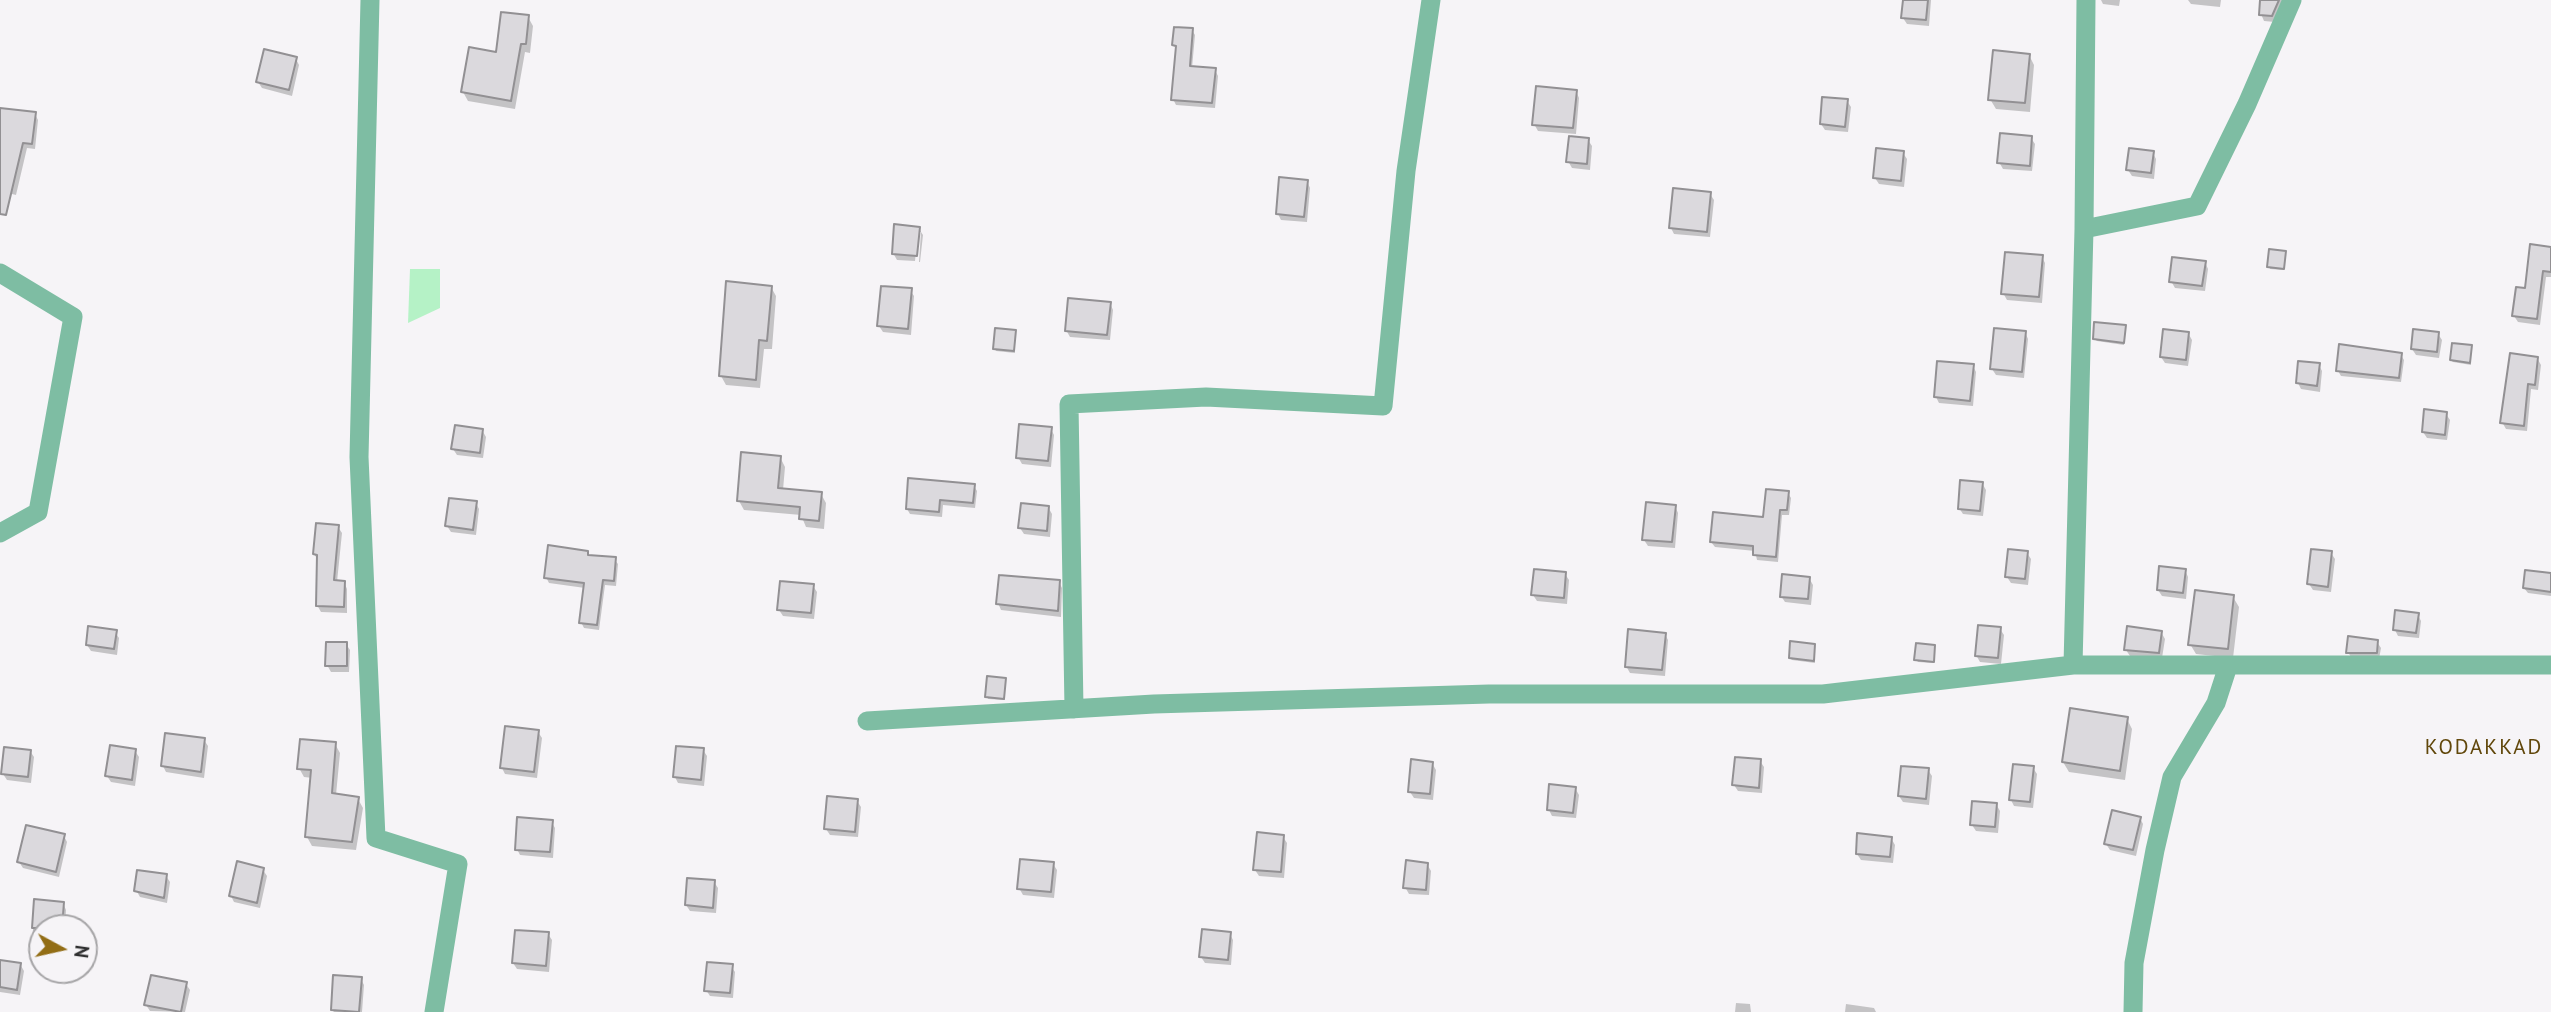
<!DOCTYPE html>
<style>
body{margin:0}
#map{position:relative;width:2551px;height:1012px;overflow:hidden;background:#f6f4f7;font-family:"PT Sans",sans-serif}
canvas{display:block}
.north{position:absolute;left:28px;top:914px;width:70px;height:70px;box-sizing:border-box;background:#f6f4f7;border:2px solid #a6a5a7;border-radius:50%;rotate:98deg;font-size:19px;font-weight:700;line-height:28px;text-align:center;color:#2f2f30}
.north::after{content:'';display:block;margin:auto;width:24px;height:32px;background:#926d15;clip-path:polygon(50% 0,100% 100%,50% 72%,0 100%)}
</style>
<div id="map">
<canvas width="2551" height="1012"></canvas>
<div class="north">N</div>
</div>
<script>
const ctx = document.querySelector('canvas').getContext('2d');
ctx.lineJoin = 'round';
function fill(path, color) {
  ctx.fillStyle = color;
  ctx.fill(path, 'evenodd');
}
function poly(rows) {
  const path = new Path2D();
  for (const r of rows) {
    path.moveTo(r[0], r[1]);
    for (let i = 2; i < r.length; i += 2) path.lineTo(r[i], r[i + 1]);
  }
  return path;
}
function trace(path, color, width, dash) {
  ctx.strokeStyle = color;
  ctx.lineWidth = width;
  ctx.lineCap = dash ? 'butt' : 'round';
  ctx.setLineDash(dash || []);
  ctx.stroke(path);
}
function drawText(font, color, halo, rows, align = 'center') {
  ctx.font = font + ' "PT Sans",sans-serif';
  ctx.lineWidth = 5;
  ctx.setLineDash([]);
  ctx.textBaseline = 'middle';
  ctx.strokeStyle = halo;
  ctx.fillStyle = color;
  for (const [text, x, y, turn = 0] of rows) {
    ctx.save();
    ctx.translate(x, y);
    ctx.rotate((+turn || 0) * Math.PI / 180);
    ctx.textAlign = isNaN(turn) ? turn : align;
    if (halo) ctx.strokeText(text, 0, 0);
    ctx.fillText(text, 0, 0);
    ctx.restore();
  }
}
fill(poly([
 [410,269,440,269,440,308,408,323]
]), '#b5f2c6');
fill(poly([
 [1905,0,1931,0,1929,26,1907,24,1903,18],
 [2101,0,2120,0,2119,6,2103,4],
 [2188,0,2221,0,2220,7,2191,4],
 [2262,0,2286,0,2275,22,2264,21,2261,14],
 [528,17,533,26,530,53,525,52,515,109,468,101,463,92],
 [1192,30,1195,35,1192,68,1215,70,1218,76,1215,108,1176,105,1173,99,1177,52,1174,45],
 [2029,55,2034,65,2030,112,1996,109,1990,99],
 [296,59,299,65,292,96,262,88,258,82],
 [1576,91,1579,98,1576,134,1538,131,1534,124],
 [1847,101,1851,107,1848,132,1825,130,1821,124],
 [35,114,38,120,35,149,27,148,16,195,0,191],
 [2031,138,2035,144,2032,171,2003,169,1999,162],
 [1588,140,1592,146,1590,170,1572,168,1568,161],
 [1903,153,1907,159,1904,187,1879,184,1875,178],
 [2153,153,2156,159,2154,179,2132,176,2128,170],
 [1307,181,1310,188,1307,222,1281,220,1278,214],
 [1710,194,1714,200,1710,237,1674,234,1671,228],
 [919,228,921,232,918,232,915,261,897,260,893,253],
 [921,232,923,235,920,262,919,262],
 [2551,249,2551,277,2546,277,2540,325,2518,322,2514,316],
 [2285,252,2284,270,2270,269,2269,266],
 [2042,257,2045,263,2042,303,2007,300,2003,293],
 [2205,262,2208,269,2205,291,2175,288,2171,281],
 [771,287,776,296,772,349,764,349,760,388,726,385,721,376],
 [910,290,914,296,911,335,883,332,879,326],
 [1110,303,1113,310,1110,340,1070,337,1066,330],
 [2125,327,2124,345,2097,341,2095,339],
 [1015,332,1015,353,996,351,995,349],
 [2025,332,2028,339,2024,378,1996,375,1992,369],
 [2188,333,2192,340,2188,366,2165,363,2161,357],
 [2438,334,2442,340,2439,358,2416,355,2412,349],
 [2471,347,2471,365,2453,362,2451,360],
 [2401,355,2404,360,2401,382,2341,376,2338,371],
 [2537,358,2541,365,2538,390,2531,389,2527,431,2506,429,2502,422],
 [2319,365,2322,371,2320,392,2301,389,2298,383],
 [1973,366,1976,372,1973,406,1939,403,1936,397],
 [2446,414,2450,420,2447,440,2427,438,2423,432],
 [1051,429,1054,435,1051,467,1022,464,1018,457],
 [482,430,486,437,483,458,457,455,453,449],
 [780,457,785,467,783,490,821,494,826,503,824,529,806,527,801,515,744,510,739,501],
 [1982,483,1986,490,1983,516,1963,514,1959,508],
 [974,486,977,491,975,508,943,505,942,517,910,514,907,509],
 [1788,493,1791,498,1789,515,1782,515,1778,562,1757,560,1755,551,1715,547,1711,542,1765,518],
 [476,503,479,509,476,535,451,532,447,526],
 [1675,506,1678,513,1675,548,1648,546,1644,540],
 [1048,507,1052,514,1050,537,1024,534,1020,528],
 [338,527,342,533,337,582,344,582,347,589,347,613,321,612,317,605,318,560,314,554],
 [587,552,590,557,614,559,618,564,616,586,605,585,599,630,584,628,581,622,585,588,549,583,546,577],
 [2027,553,2031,559,2028,585,2011,583,2007,577],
 [2331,553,2335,559,2331,592,2313,590,2309,584],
 [2185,570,2188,577,2186,599,2162,596,2158,590],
 [1565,574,1569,580,1567,604,1537,601,1533,595],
 [2551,575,2551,596,2528,593,2524,588],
 [1809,578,1813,585,1811,605,1785,602,1781,596],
 [1059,582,1062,588,1061,617,1001,610,998,603],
 [813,586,817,592,814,619,783,616,779,610],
 [2233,597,2239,607,2233,658,2196,654,2190,644],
 [2418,615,2421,621,2419,638,2398,636,2395,630],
 [2000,629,2004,635,2001,664,1980,662,1976,655],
 [115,632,119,638,117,655,91,651,87,645],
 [2161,632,2165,639,2162,658,2130,656,2126,650],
 [1665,634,1668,640,1665,676,1630,673,1626,666],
 [2377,642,2381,648,2379,659,2352,659,2348,652],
 [346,644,350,650,349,672,331,672,327,665],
 [1814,645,1815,663,1792,660,1790,658],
 [1934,647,1934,663,1918,662,1916,659],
 [1005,679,1005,700,988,699,987,696],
 [2127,719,2132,729,2125,780,2069,772,2063,762],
 [538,732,542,738,537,778,505,774,502,768],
 [204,740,208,746,204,778,166,772,163,766],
 [335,744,340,753,336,795,358,799,363,808,356,850,312,846,307,837,313,778,304,777,299,768],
 [703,750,707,756,704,786,678,783,675,777],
 [30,751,34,757,31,783,7,780,3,774],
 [135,751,139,757,135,786,111,782,107,776],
 [1760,761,1764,767,1762,793,1738,791,1734,785],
 [1432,763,1436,770,1433,800,1414,798,1410,792],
 [2033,768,2037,774,2033,808,2014,806,2011,800],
 [1928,770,1932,776,1929,805,1903,802,1899,796],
 [1575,788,1579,795,1576,818,1552,816,1549,810],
 [857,801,861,807,858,837,830,835,826,829],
 [1996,804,2000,811,1998,833,1976,831,1972,825],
 [2140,818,2143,824,2136,856,2110,850,2106,844],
 [551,821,555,828,553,858,520,855,517,849],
 [64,836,67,842,59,877,23,868,19,862],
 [1283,837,1287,843,1284,878,1259,876,1255,870],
 [1891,838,1895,845,1893,863,1861,860,1857,854],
 [1053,864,1057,870,1054,898,1023,895,1019,888],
 [1427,864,1431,871,1429,895,1409,894,1405,887],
 [263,870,267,876,260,908,234,902,231,896],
 [166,876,170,882,167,903,140,897,136,890],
 [714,882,718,888,716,913,690,911,686,905],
 [36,901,63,903,66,910,65,928,42,928,42,937,37,937,33,930],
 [548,934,552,940,549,972,517,969,513,963],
 [1230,934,1233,940,1231,965,1205,963,1201,957],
 [0,961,20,964,24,971,20,995,0,992],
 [731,966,735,972,733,998,710,996,706,990],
 [361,979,364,985,362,1012,334,1012,332,1010],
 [186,984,190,990,185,1012,150,1011,146,1005],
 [1736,1003,1750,1004,1751,1012,1735,1012],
 [1846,1004,1874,1008,1876,1012,1845,1012]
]), '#0003');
const building = poly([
 [1903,0,1928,0,1926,20,1901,18,1903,0],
 [2260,0,2279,0,2272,16,2259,15,2260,0],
 [501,12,529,15,526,44,521,44,511,101,461,92,469,47,496,52,501,12],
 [1174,27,1193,28,1190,66,1216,68,1212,103,1171,100,1176,46,1172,45,1174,27],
 [264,49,297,57,289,90,256,82,264,49],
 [1993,50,2030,54,2025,103,1988,100,1993,50],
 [1536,86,1577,90,1573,128,1532,125,1536,86],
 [1822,97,1848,99,1845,127,1820,124,1822,97],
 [0,108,36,112,32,144,23,143,6,215,0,214,0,108],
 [2000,133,2032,136,2030,166,1997,163,2000,133],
 [1569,136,1589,138,1587,164,1566,162,1569,136],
 [1876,148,1904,151,1901,181,1873,178,1876,148],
 [2129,148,2154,151,2151,173,2126,170,2129,148],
 [1279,177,1308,180,1304,217,1276,214,1279,177],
 [1673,188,1711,192,1707,232,1669,228,1673,188],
 [894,224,920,227,917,256,892,254,894,224],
 [2530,244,2551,247,2551,272,2543,271,2537,319,2512,316,2516,287,2525,288,2530,244],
 [2269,249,2286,251,2284,269,2267,267,2269,249],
 [2005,252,2043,255,2039,297,2001,294,2005,252],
 [2172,257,2206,261,2202,286,2169,282,2172,257],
 [726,281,772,286,767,341,759,340,756,380,719,376,726,281],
 [881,286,912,288,908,329,877,326,881,286],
 [1068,298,1111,302,1107,335,1065,331,1068,298],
 [2094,322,2126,325,2124,343,2093,339,2094,322],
 [995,328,1016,330,1014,351,993,349,995,328],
 [1994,328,2026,331,2022,372,1990,369,1994,328],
 [2163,329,2189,332,2186,360,2160,357,2163,329],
 [2413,329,2439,332,2437,352,2411,349,2413,329],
 [2452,343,2472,345,2470,363,2450,360,2452,343],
 [2339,344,2402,353,2399,378,2336,371,2339,344],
 [2510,353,2538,357,2535,385,2528,384,2524,426,2500,423,2510,353],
 [1937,361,1974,364,1970,401,1934,397,1937,361],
 [2298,361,2320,363,2317,386,2296,383,2298,361],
 [2424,409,2447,412,2445,435,2422,432,2424,409],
 [1019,424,1052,427,1048,461,1016,458,1019,424],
 [455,425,483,429,480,453,451,449,455,425],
 [741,452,781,456,778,488,822,492,819,521,799,519,800,507,737,501,741,452],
 [908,478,975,484,973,503,940,500,939,512,906,509,908,478],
 [1960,480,1983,482,1980,511,1958,509,1960,480],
 [1766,489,1789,491,1787,510,1780,510,1776,557,1753,555,1753,546,1710,542,1713,512,1763,517,1766,489],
 [449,498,477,501,473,530,445,526,449,498],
 [1646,502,1676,505,1672,542,1642,540,1646,502],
 [1021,503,1049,506,1047,531,1018,528,1021,503],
 [316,523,339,525,334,580,345,581,344,607,316,606,317,555,313,554,316,523],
 [548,545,588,551,588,555,616,557,614,581,603,580,597,625,579,623,584,583,544,578,548,545],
 [2008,549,2028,551,2025,579,2005,577,2008,549],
 [2311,549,2332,551,2328,587,2307,584,2311,549],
 [2159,566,2186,569,2183,593,2157,590,2159,566],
 [1534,569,1566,572,1564,598,1531,595,1534,569],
 [2525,570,2551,573,2551,592,2523,588,2525,570],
 [1782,574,1810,577,1808,599,1780,597,1782,574],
 [999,575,1060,580,1058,611,996,604,999,575],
 [780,581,814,584,811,613,777,610,780,581],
 [2195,590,2234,595,2228,649,2188,645,2195,590],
 [2395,610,2419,613,2416,633,2393,630,2395,610],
 [1978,625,2001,627,1998,658,1975,656,1978,625],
 [88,626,117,630,114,649,86,645,88,626],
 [2127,626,2162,631,2159,653,2124,650,2127,626],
 [1628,629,1666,633,1662,670,1625,667,1628,629],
 [2348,636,2378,640,2377,653,2346,653,2348,636],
 [1790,641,1815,644,1814,661,1789,658,1790,641],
 [326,642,347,642,347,666,325,666,326,642],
 [1916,643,1935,645,1934,662,1914,660,1916,643],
 [987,676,1006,678,1004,699,985,697,987,676],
 [2070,708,2128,717,2120,771,2062,762,2070,708],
 [505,726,539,730,534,772,500,768,505,726],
 [165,733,205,738,201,772,161,766,165,733],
 [300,739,336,742,332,793,359,797,352,842,305,837,311,770,297,769,300,739],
 [110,745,136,749,132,780,105,776,110,745],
 [676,746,704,748,701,780,673,777,676,746],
 [4,747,31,750,28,777,1,774,4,747],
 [1735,757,1761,759,1759,788,1732,785,1735,757],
 [1411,759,1433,762,1430,794,1408,792,1411,759],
 [2013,764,2034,766,2030,802,2009,800,2013,764],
 [1901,766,1929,768,1926,799,1898,796,1901,766],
 [1549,784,1576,787,1573,813,1547,810,1549,784],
 [827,796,858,799,855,832,824,829,827,796],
 [1972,801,1997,803,1995,827,1970,825,1972,801],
 [2112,810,2141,817,2133,850,2104,844,2112,810],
 [517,817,553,820,550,852,515,850,517,817],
 [26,825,65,834,56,872,17,862,26,825],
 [1257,832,1284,835,1281,872,1253,870,1257,832],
 [1857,833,1892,837,1890,857,1856,854,1857,833],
 [1020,859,1054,862,1051,892,1017,889,1020,859],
 [1406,860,1428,863,1426,890,1403,888,1406,860],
 [237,861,264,868,257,903,229,896,237,861],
 [137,870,167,874,164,898,134,891,137,870],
 [687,878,715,880,713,908,685,905,687,878],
 [34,899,64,902,62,928,32,928,34,899],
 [1202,929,1231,932,1228,960,1199,957,1202,929],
 [515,930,549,932,546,966,512,963,515,930],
 [0,960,21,963,17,990,0,987,0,960],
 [707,962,733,964,730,993,704,991,707,962],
 [151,975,187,982,181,1012,144,1005,151,975],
 [333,975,362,977,359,1012,331,1010,333,975]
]);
fill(building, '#dbd9dd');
trace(building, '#929093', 2);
trace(poly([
 [370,0,359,457,376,838,458,864,434,1012],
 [2086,0,2084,229,2073,665,2551,665],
 [2084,229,2197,206,2247,104,2292,0],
 [0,273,73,317,38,512,0,533],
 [1074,709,1069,404,1206,397,1383,406,1406,171,1431,0],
 [867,721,1154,704,1489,694,1823,694,2073,665],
 [2133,1012,2134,963,2155,850,2172,777,2216,703,2228,666]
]), '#7ebda3', 19);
ctx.letterSpacing = '2px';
drawText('21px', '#61470b', '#f6f4f7', [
 ["KODAKKAD",2484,748]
]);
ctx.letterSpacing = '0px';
</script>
